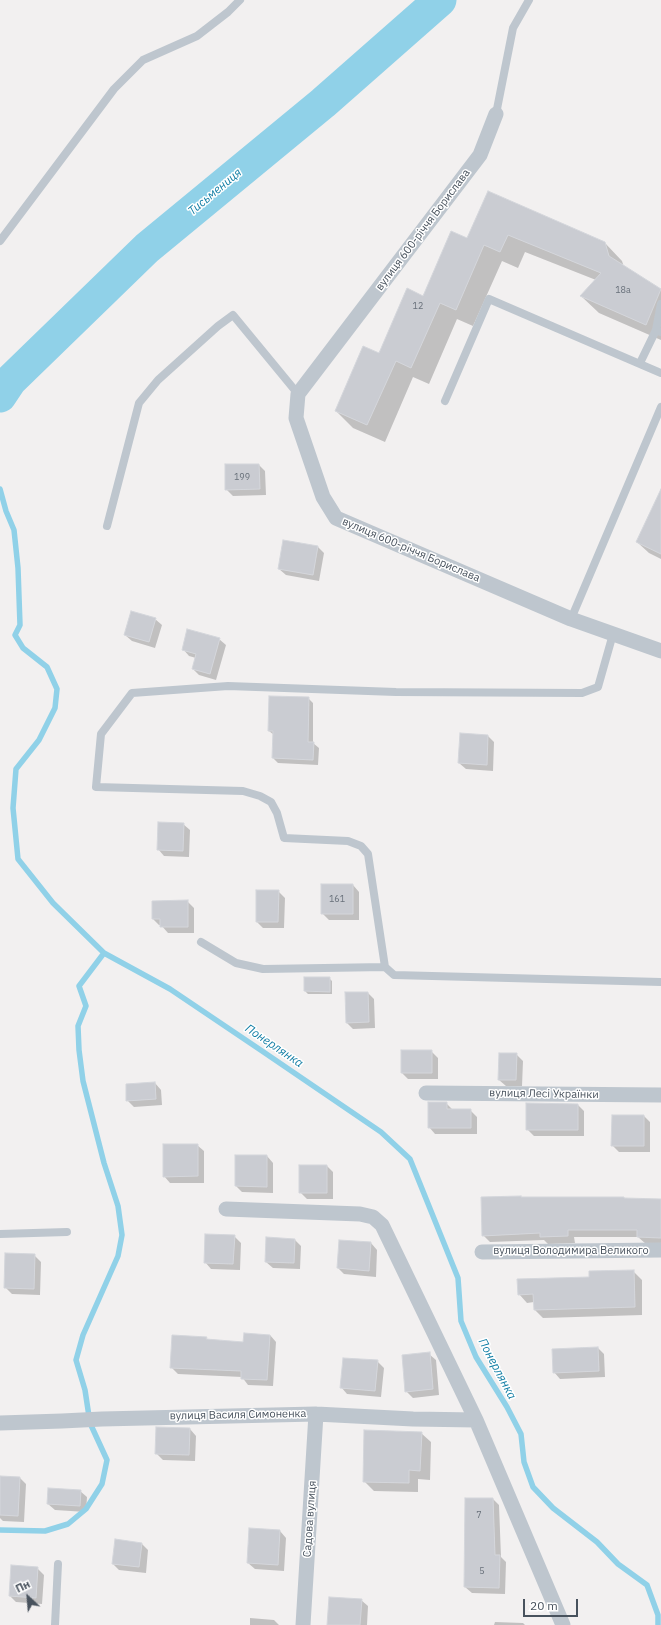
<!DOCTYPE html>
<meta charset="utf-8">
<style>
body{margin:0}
#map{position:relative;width:661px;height:1625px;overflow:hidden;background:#f2f0f0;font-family:"IBM Plex Sans",sans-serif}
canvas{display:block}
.north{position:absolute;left:8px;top:1577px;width:40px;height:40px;-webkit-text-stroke:3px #fff;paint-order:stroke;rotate:334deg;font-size:11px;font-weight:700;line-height:16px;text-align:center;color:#48525d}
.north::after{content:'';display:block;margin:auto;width:14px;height:18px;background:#48525d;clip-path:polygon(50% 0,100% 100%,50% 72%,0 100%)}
.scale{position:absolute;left:523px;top:1599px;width:55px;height:18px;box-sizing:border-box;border:2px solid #48525d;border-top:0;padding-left:5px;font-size:12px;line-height:14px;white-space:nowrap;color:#48525d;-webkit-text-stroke:3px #fff;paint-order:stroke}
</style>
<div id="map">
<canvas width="661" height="1625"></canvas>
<div class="north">Пн</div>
<div class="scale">20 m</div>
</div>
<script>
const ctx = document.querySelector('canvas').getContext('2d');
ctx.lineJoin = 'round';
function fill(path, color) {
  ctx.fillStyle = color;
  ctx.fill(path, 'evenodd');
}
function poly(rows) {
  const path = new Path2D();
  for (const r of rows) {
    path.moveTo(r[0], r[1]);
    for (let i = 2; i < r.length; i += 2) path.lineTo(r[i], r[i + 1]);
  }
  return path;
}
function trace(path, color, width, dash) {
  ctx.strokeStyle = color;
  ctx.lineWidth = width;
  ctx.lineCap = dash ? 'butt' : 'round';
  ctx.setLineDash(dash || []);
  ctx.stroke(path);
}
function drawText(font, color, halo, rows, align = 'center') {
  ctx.font = font + ' "IBM Plex Sans",sans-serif';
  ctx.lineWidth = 3;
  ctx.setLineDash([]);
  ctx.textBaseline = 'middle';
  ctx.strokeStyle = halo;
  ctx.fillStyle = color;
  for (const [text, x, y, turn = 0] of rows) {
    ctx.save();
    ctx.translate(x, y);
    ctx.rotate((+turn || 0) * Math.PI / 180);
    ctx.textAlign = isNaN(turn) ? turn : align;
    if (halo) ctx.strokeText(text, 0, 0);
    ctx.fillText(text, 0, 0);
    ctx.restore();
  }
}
fill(poly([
 [489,193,605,243,622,261,624,267,661,290,661,340,599,313,581,296,596,280,525,252,518,268,502,261,473,326,457,319,429,384,413,377,385,442,353,428,336,411,468,239],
 [259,465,265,471,266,495,233,496,226,489],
 [661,491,661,559,649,553,637,542],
 [318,547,324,553,319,581,286,575,279,569],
 [155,619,162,625,155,648,132,641,125,635],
 [219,639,226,645,216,680,199,675,193,669,196,658,189,656,183,649],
 [308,698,313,703,313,743,319,748,318,765,278,763,273,758,274,735,269,731],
 [488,736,494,742,493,771,466,769,459,763],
 [183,824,190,830,189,857,164,856,158,849],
 [353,885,359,892,359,920,329,920,322,913],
 [278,891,285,898,284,928,263,928,257,922],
 [187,901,194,908,194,933,168,933,161,925,159,925,153,919],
 [305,978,329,978,332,981,332,994,308,994,305,991],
 [368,993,374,999,375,1028,353,1029,347,1023],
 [431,1051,438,1058,438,1079,408,1079,402,1073],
 [516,1054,523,1061,522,1086,506,1086,499,1080],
 [155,1083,161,1090,162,1105,134,1107,127,1100],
 [446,1103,453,1110,470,1110,477,1117,477,1134,435,1134,429,1127],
 [578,1105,584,1111,584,1136,534,1136,527,1129],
 [644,1116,650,1122,650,1152,619,1152,612,1145],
 [197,1145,204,1151,204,1183,170,1183,164,1176],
 [267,1156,273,1163,273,1193,242,1192,236,1186],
 [300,1166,327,1166,333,1172,333,1199,307,1199,300,1192],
 [625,1199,661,1200,661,1244,646,1244,638,1237,574,1237,575,1243,548,1244,544,1240,490,1242,483,1235],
 [234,1236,241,1243,240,1270,211,1269,205,1262],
 [295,1240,301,1246,300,1269,273,1268,266,1262],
 [340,1241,371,1243,377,1250,376,1277,344,1274,338,1268],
 [34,1255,41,1262,40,1295,12,1294,5,1287],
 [633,1271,642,1280,642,1315,543,1318,534,1309,534,1302,527,1303,519,1294,590,1278],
 [270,1335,276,1342,273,1386,248,1385,242,1377,178,1374,171,1367,206,1338,209,1340,244,1343],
 [598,1348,604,1354,605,1377,560,1379,554,1372],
 [429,1354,436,1360,439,1395,413,1398,406,1391],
 [377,1361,384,1368,381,1397,347,1394,341,1387],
 [190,1429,196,1436,195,1461,163,1460,156,1453],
 [421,1433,431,1442,430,1480,418,1479,418,1492,374,1491,364,1481],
 [0,1477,20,1478,26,1484,24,1522,3,1521,0,1518],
 [80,1491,87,1497,86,1512,55,1510,48,1504],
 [493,1499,499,1505,501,1557,506,1562,505,1594,472,1593,465,1587],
 [280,1531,286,1538,284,1571,255,1569,248,1563],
 [142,1544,148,1550,146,1573,119,1570,113,1564],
 [37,1568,44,1575,42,1604,16,1602,10,1596],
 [361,1600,368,1606,367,1625,329,1625],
 [250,1618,274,1620,279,1625,250,1625],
 [495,1622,523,1623,525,1625,494,1625]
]), '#0003');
trace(poly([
 [0,489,6,511,14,530,18,568,20,625,15,635,23,648,47,667,57,689,55,708,39,740,16,769,13,808,18,859,53,903,104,953,170,989,265,1053,381,1132,410,1159,458,1278,461,1321,476,1357,507,1407,521,1434,524,1462,533,1487,553,1508,597,1542,618,1564,647,1585,658,1615,658,1625],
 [0,1530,45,1531,68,1524,86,1509,102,1484,107,1460,90,1423,85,1390,76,1360,83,1335,118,1256,122,1235,118,1206,104,1163,83,1081,79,1050,78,1026,86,1006,79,986,104,953]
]), '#90d1e8', 5.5);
trace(poly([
 [0,396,10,381,147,248,323,103,440,0]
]), '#90d1e8', 33);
const building = poly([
 [488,191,605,242,609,256,661,289,646,325,580,296,601,273,508,235,500,252,484,245,456,310,440,303,411,368,396,361,367,425,335,411,363,346,379,353,407,288,423,296,451,231,467,238,488,191],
 [225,464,259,464,260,489,225,490,225,464],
 [661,489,661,554,636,542,661,489],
 [283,540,318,546,313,575,278,569,283,540],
 [131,611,156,618,149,642,124,635,131,611],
 [187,629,220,638,210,674,192,669,196,654,182,650,187,629],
 [269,696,309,697,308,742,314,742,313,760,272,758,273,731,268,731,269,696],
 [460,733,488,735,487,765,458,763,460,733],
 [158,822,184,823,183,851,157,850,158,822],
 [321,884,353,884,353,914,321,914,321,884],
 [256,890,279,890,278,922,256,922,256,890],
 [188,900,188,927,160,927,160,919,152,919,152,901,188,900],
 [304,977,330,977,330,992,304,991,304,977],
 [345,992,368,992,369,1022,346,1023,345,992],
 [401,1050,432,1050,432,1073,401,1073,401,1050],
 [499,1053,517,1053,516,1080,498,1080,499,1053],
 [155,1082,156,1099,126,1101,126,1084,155,1082],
 [428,1102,447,1102,447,1109,471,1109,471,1128,428,1128,428,1102],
 [526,1103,578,1104,578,1130,526,1130,526,1103],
 [612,1115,644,1115,644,1146,611,1146,612,1115],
 [163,1144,198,1144,198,1176,163,1177,163,1144],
 [235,1155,267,1155,267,1187,235,1186,235,1155],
 [299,1165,327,1165,327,1193,299,1193,299,1165],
 [521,1196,521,1197,624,1197,624,1198,661,1199,661,1238,637,1237,637,1230,568,1230,568,1236,540,1237,540,1233,482,1236,481,1197,521,1196],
 [205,1234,235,1235,233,1264,204,1263,205,1234],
 [266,1237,295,1239,294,1263,265,1262,266,1237],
 [339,1240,371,1242,369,1271,337,1268,339,1240],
 [5,1253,35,1254,34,1289,4,1288,5,1253],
 [634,1270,635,1307,534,1310,533,1294,518,1295,517,1279,589,1277,589,1271,634,1270],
 [244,1333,270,1335,267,1380,241,1379,241,1371,170,1368,172,1335,207,1337,206,1339,243,1342,244,1333],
 [598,1347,599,1371,553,1373,552,1349,598,1347],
 [430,1352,433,1389,405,1392,402,1355,430,1352],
 [343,1358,378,1360,375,1391,340,1388,343,1358],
 [156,1427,190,1428,189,1455,155,1454,156,1427],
 [364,1430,422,1432,420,1471,409,1470,409,1483,363,1482,364,1430],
 [0,1476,20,1477,18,1516,0,1515,0,1476],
 [48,1488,81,1490,80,1506,47,1504,48,1488],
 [465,1498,493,1498,495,1555,500,1555,499,1588,464,1587,465,1498],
 [249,1528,280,1530,278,1565,247,1563,249,1528],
 [115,1539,142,1543,139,1567,112,1564,115,1539],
 [11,1565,38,1567,36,1598,9,1596,11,1565],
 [329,1597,362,1599,360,1625,327,1625,329,1597]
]);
fill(building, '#caccd2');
trace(building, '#d4d6db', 1);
trace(poly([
 [496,114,513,28,529,0],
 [0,241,114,89,143,60,197,36,228,12,240,0],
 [661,304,656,330,661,332],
 [640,363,656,330],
 [445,401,489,299,661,373],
 [107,526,139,403,158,380,218,326,233,315,298,394],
 [571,619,661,407],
 [613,634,598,687,582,693,396,692,228,686,132,693,101,734,96,787,243,791,260,796,271,802,277,813,284,838,348,841,361,846,368,854,385,967,394,975,661,982],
 [201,942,236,963,263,969,385,967],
 [0,1234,67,1232],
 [55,1625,58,1564]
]), '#bec6ce', 8);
trace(poly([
 [496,114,480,155,298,394,296,418,323,497,336,518,571,619,661,651],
 [426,1093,661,1095],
 [226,1209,360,1214,373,1217,382,1225,476,1420,563,1625],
 [482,1252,661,1250],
 [0,1423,62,1421,102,1419,316,1414,413,1419,476,1420],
 [303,1625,316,1414]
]), '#bec6ce', 15);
drawText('9px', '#68707a', null, [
 ["18а",623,290],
 ["12",418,306],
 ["199",242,477],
 ["161",337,899],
 ["7",479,1515],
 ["5",482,1571]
]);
drawText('11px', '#48525d', '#fff', [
 ["вулиця 600-річчя Борислава",423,230,-53],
 ["вулиця 600-річчя Борислава",411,550,23],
 ["вулиця Лесі Українки",544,1094,1],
 ["вулиця Володимира Великого",571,1251],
 ["вулиця Василя Симоненка",238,1415,-1],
 ["Садова вулиця",310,1519,-86]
]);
drawText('italic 12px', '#127ea5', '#fff', [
 ["Тисьмениця",215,192,-40],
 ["Понерлянка",274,1046,34],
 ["Понерлянка",497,1369,62]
]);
</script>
